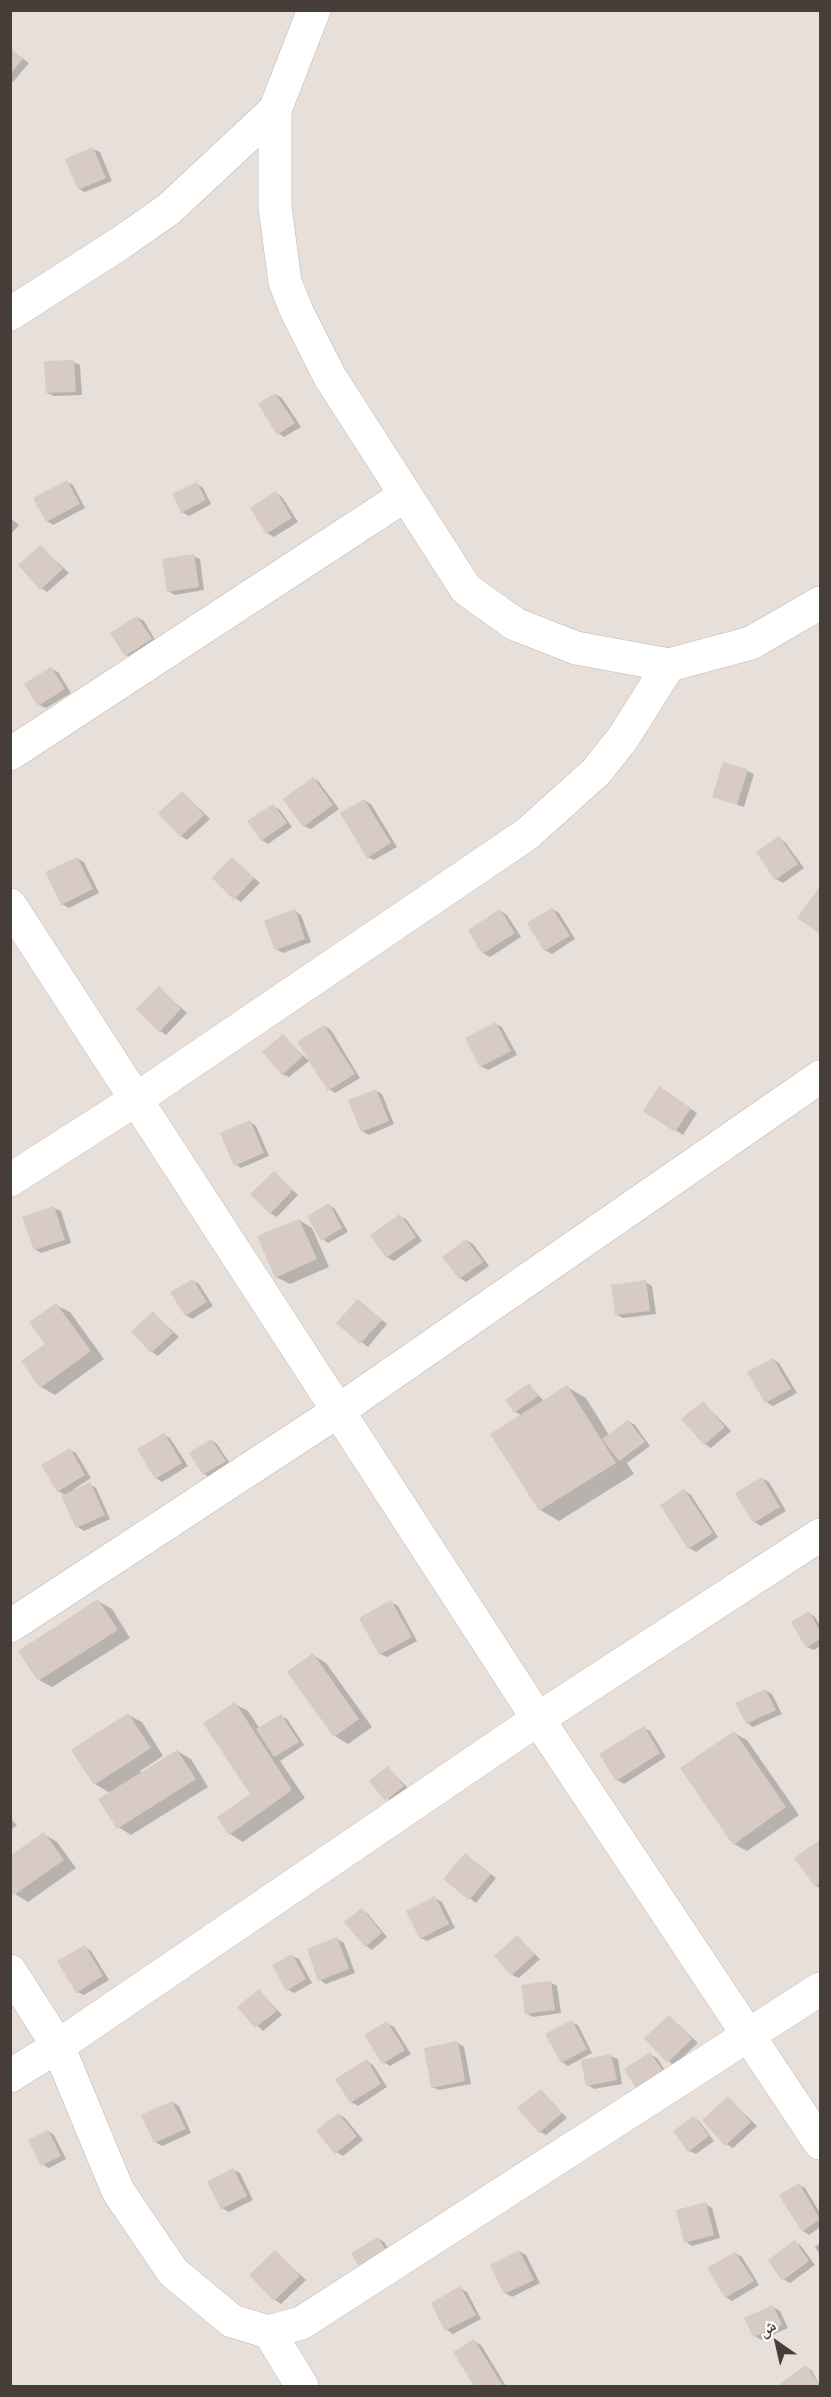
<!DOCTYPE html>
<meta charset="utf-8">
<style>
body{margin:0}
#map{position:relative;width:831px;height:2397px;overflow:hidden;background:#f4efeb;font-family:Inter,"Noto Naskh Arabic",sans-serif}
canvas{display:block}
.frame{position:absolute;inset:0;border:12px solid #483e39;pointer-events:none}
.north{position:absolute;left:747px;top:2313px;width:60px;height:60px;-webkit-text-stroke:4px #fff;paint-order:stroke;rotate:326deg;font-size:16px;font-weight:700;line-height:24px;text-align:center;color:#483e39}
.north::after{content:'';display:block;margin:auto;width:21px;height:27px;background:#483e39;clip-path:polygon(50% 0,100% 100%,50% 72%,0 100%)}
</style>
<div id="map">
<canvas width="831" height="2397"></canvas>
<div class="frame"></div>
<div class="north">ش</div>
</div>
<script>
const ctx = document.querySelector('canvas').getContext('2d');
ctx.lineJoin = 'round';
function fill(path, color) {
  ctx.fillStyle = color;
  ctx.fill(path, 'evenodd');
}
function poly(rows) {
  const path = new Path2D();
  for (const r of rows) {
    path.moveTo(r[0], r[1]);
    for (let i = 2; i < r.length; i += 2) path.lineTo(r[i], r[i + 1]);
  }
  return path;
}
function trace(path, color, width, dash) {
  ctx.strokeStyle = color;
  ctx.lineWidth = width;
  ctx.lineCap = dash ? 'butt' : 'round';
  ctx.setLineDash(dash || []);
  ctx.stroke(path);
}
fill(poly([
 [11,11,820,11,820,2386,11,2386]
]), '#e7dfda');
fill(poly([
 [10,49,29,63,13,82,10,80],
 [93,149,100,152,112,181,85,192,79,189],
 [73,362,80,365,82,395,54,396,47,393],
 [275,394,282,398,301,427,284,437,278,433],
 [67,482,73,485,85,508,53,525,47,521],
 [197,484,203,488,211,504,189,516,182,512],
 [276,493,282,497,298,522,274,537,267,533],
 [10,518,19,525,10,535],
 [41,547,69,573,47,592,41,588],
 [193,556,200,559,204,590,175,595,168,591],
 [137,617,144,621,157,643,133,658,126,655],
 [51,669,58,672,71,693,46,708,39,705],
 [747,771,754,774,744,807,714,797],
 [313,778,319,782,339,809,311,829,304,826],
 [182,792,210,819,187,840,181,836],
 [364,800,371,804,397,847,374,860,368,857],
 [273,806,280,810,292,827,268,844,262,840],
 [779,838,785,842,804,868,783,883,776,879,758,853],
 [77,858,84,862,99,893,69,908,62,904],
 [232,859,260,883,241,902,235,898],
 [819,890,820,891,820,932,800,918],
 [552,909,559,913,575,939,552,954,545,950],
 [295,911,301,915,311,942,283,953,276,949],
 [501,911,507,915,521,937,490,957,483,953],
 [159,988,187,1013,166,1035,160,1031],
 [496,1024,502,1027,517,1055,488,1070,481,1066],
 [325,1026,331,1030,360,1078,335,1093,329,1089],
 [283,1036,309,1061,289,1077,282,1074],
 [376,1091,382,1094,394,1124,369,1135,362,1131],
 [665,1092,697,1113,683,1135,645,1110],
 [250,1122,256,1126,269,1156,241,1168,235,1164],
 [274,1173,298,1195,277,1217,270,1213],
 [329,1205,335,1209,348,1232,328,1243,322,1239],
 [54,1208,61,1211,71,1243,41,1253,35,1249],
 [400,1216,406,1219,422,1241,394,1261,387,1257],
 [299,1220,312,1228,329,1267,290,1284,276,1277],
 [466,1240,473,1244,489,1266,466,1282,460,1278],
 [193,1281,199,1284,213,1306,192,1319,186,1315],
 [645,1282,652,1286,656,1314,623,1318,617,1315],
 [56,1305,70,1312,104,1359,55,1395,41,1387,24,1362,47,1344],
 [364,1305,387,1324,368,1347,338,1323],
 [153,1313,179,1337,158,1356,152,1352],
 [773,1359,779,1363,797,1393,773,1406,766,1402],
 [529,1385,544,1401,567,1387,586,1398,609,1435,628,1421,635,1425,650,1446,627,1463,634,1474,559,1521,540,1510,521,1415,515,1412],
 [704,1403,731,1431,711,1448,705,1444],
 [164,1435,170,1438,188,1466,162,1482,156,1478],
 [211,1440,217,1444,231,1465,211,1478,204,1474],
 [70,1450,76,1453,91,1478,74,1489,75,1491,89,1484,96,1488,110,1519,84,1531,78,1527,65,1495,58,1491],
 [762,1478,769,1482,786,1511,761,1526,754,1522],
 [685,1491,691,1495,718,1537,696,1552,689,1548],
 [98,1601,112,1609,130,1638,52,1687,39,1680],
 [391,1602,398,1606,417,1641,387,1657,380,1654],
 [809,1613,815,1617,820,1625,820,1646,814,1650,807,1647],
 [313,1655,326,1663,372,1727,348,1744,335,1736],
 [765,1690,772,1694,782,1714,753,1727,747,1723],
 [235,1704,248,1711,260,1729,281,1716,287,1719,304,1745,280,1761,305,1798,243,1842,230,1834,219,1817,252,1795],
 [128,1715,142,1722,163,1756,140,1771,142,1774,177,1751,191,1759,208,1787,131,1835,118,1827,110,1793,95,1784,73,1750],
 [644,1728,650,1731,666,1757,624,1784,617,1780],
 [734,1733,747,1740,799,1815,747,1851,734,1844],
 [388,1768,410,1790,393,1804,371,1781],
 [10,1818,17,1825,10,1831],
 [44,1834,57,1842,76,1868,28,1902,15,1894],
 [820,1842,820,1888,816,1886],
 [466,1855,496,1878,476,1903,445,1879],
 [435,1898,442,1902,455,1928,427,1941,421,1938],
 [362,1910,368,1914,387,1937,372,1950,366,1946],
 [517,1937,540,1959,519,1978,512,1975],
 [337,1939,344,1943,355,1973,326,1984,320,1980],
 [85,1947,91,1951,109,1980,84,1995,77,1992],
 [292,1956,299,1959,312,1983,294,1993,287,1989],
 [550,1982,557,1986,561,2013,533,2017,526,2013],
 [259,1991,282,2015,263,2031,239,2007],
 [670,2017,698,2043,674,2065,668,2061],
 [572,2022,578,2025,592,2053,568,2066,562,2062],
 [387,2023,394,2027,411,2054,390,2066,383,2062],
 [458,2043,464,2047,471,2084,439,2090,432,2087],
 [650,2054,657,2058,670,2078,646,2093],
 [611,2056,618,2059,622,2084,594,2089,588,2085],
 [367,2061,373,2065,387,2087,358,2106,351,2102],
 [541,2091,567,2118,546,2135,540,2132],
 [728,2098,757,2126,733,2148,726,2144],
 [172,2102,179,2106,191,2133,162,2146,155,2142,143,2116],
 [338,2114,345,2118,363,2140,343,2156,336,2152],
 [694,2118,700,2122,714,2141,696,2154,689,2151],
 [48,2131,54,2135,66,2159,49,2168,42,2164],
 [233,2170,240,2173,253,2200,229,2212,222,2208],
 [799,2185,805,2188,820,2213,820,2227,809,2235,803,2231],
 [706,2204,712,2208,720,2238,692,2246,686,2242],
 [378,2238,384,2242,397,2262,365,2274],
 [795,2242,801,2246,815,2265,790,2283,783,2279],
 [820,2243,820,2255,815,2247],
 [519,2251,526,2255,540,2283,512,2297,505,2293],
 [275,2252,306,2280,281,2304,275,2300],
 [735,2253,742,2257,759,2285,732,2301,726,2297],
 [460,2288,467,2292,481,2319,453,2334,447,2330],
 [773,2307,780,2311,788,2328,761,2340,755,2336],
 [474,2341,481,2345,506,2386,476,2386,455,2352],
 [806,2367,812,2371,820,2386,781,2386]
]), '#0003');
fill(poly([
 [10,48,23,59,10,74],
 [93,147,106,178,78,190,65,159],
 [74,360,76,392,46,393,44,361],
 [275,393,295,423,277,435,258,404],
 [67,480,80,504,46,522,33,498],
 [197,482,206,500,181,513,172,494],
 [276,491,292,518,266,534,250,508],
 [41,545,63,569,40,590,18,565],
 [194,554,199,587,167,592,162,559],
 [137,616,152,639,125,656,110,633],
 [51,667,65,689,38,706,24,684],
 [723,762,748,769,737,805,712,797],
 [313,777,333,805,303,827,283,799],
 [182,791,204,815,180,837,158,813],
 [364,799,391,843,367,858,340,813],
 [273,804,287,823,261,841,247,821],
 [779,836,798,864,775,880,756,852],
 [77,857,93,889,61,905,45,872],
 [232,857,254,878,234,900,212,878],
 [819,888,820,890,820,934,797,918],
 [552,908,570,936,544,951,527,923],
 [295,909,305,939,275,950,264,921],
 [500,909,515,933,482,954,468,930],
 [159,986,181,1009,159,1032,136,1009],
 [496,1022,511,1051,480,1067,465,1038],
 [324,1025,355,1074,328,1091,297,1042],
 [283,1034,303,1056,282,1075,262,1052],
 [659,1086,691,1108,675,1132,643,1111],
 [376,1089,389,1121,361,1132,348,1100],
 [250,1120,264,1153,234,1166,220,1133],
 [274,1171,293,1190,270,1214,250,1194],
 [329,1203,342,1228,321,1241,307,1216],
 [54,1206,65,1240,34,1250,22,1217],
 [400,1214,416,1237,386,1258,370,1235],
 [299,1219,317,1259,275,1278,257,1236],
 [466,1239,483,1262,459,1279,442,1257],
 [193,1279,207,1302,185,1316,170,1292],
 [646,1280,650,1311,615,1315,611,1285],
 [358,1299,382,1320,360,1344,336,1323],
 [56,1303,91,1351,40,1388,21,1361,45,1344,29,1322],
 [153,1311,173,1333,151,1353,131,1332],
 [773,1358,791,1389,765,1403,747,1372],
 [529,1383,538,1396,514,1413,505,1400],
 [567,1385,616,1463,539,1511,490,1434],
 [703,1401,725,1427,704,1445,681,1419],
 [628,1420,645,1442,619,1461,602,1439],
 [164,1433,182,1463,155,1479,137,1449],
 [211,1439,226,1461,203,1475,189,1453],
 [70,1448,85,1475,57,1492,41,1465],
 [762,1477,780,1507,753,1523,735,1493],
 [90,1482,105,1515,76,1528,61,1496],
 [684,1489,713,1533,688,1549,660,1505],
 [98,1599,118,1630,38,1681,18,1651],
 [391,1600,412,1637,379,1655,359,1618],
 [809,1611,820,1631,820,1639,806,1648,791,1622],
 [313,1653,359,1719,334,1737,287,1672],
 [765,1689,776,1710,746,1724,735,1703],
 [235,1702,292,1790,229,1835,217,1817,250,1794,203,1723],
 [128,1713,151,1748,94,1785,71,1750],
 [281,1714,299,1742,274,1757,256,1729],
 [644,1726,660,1753,616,1781,599,1754],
 [734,1731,786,1807,733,1845,680,1768],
 [177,1750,196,1779,117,1829,98,1799],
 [388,1766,404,1786,385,1801,369,1781],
 [44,1832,64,1860,14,1895,10,1890,10,1856],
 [820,1840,820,1882,815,1887,794,1858],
 [465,1853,491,1874,469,1900,443,1879],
 [435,1896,449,1924,420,1939,406,1911],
 [362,1908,382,1933,365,1947,344,1922],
 [517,1935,535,1954,511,1976,494,1956],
 [337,1937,349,1969,318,1981,307,1949],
 [85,1945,103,1976,76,1993,57,1961],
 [292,1954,306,1979,286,1991,272,1965],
 [551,1981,555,2010,525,2014,521,1985],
 [259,1989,277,2011,255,2028,237,2007],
 [669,2015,692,2039,667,2063,644,2038],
 [572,2020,587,2049,561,2063,545,2034],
 [387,2021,405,2050,382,2064,364,2035],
 [458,2041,465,2081,431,2088,424,2048],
 [650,2052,665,2074,638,2091,624,2069],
 [611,2054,617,2080,586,2086,581,2060],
 [367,2059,381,2084,350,2103,335,2079],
 [541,2089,562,2113,539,2133,517,2108],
 [728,2096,751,2122,725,2146,702,2120],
 [172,2101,186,2129,154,2143,141,2115],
 [338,2113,357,2136,335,2154,316,2131],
 [694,2116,709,2136,688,2152,673,2131],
 [48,2130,61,2156,41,2166,28,2140],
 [233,2168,247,2196,221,2209,207,2182],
 [799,2183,820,2219,802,2232,779,2195],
 [706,2202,714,2235,684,2243,676,2210],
 [378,2237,391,2259,364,2275,351,2253],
 [795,2240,809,2261,782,2281,768,2260],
 [275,2250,300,2276,274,2301,249,2275],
 [519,2250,534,2280,504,2294,490,2265],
 [735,2252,754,2281,725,2298,707,2268],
 [460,2286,476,2315,445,2331,431,2303],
 [773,2305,782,2325,753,2337,744,2318],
 [474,2339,503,2386,474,2386,453,2352],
 [806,2365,820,2386,779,2386,778,2385]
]), '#d8cbc4');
const minor = poly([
 [314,10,275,110,275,207,285,282,297,312,330,377,466,589,515,624,576,648,669,665,751,643,820,603],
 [10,314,122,242,169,209,275,110],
 [10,754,404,496],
 [10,905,538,1719,820,2143],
 [10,1180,135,1100,527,834,596,772,623,738,669,665],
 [10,1626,338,1411,820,1077],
 [10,1971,58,2046,118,2191,173,2272,232,2321,269,2332,301,2323,820,1989],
 [10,2076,58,2046,538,1719,820,1535],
 [269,2332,302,2386]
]);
trace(minor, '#c2b7b1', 34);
trace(minor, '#fff', 33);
</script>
